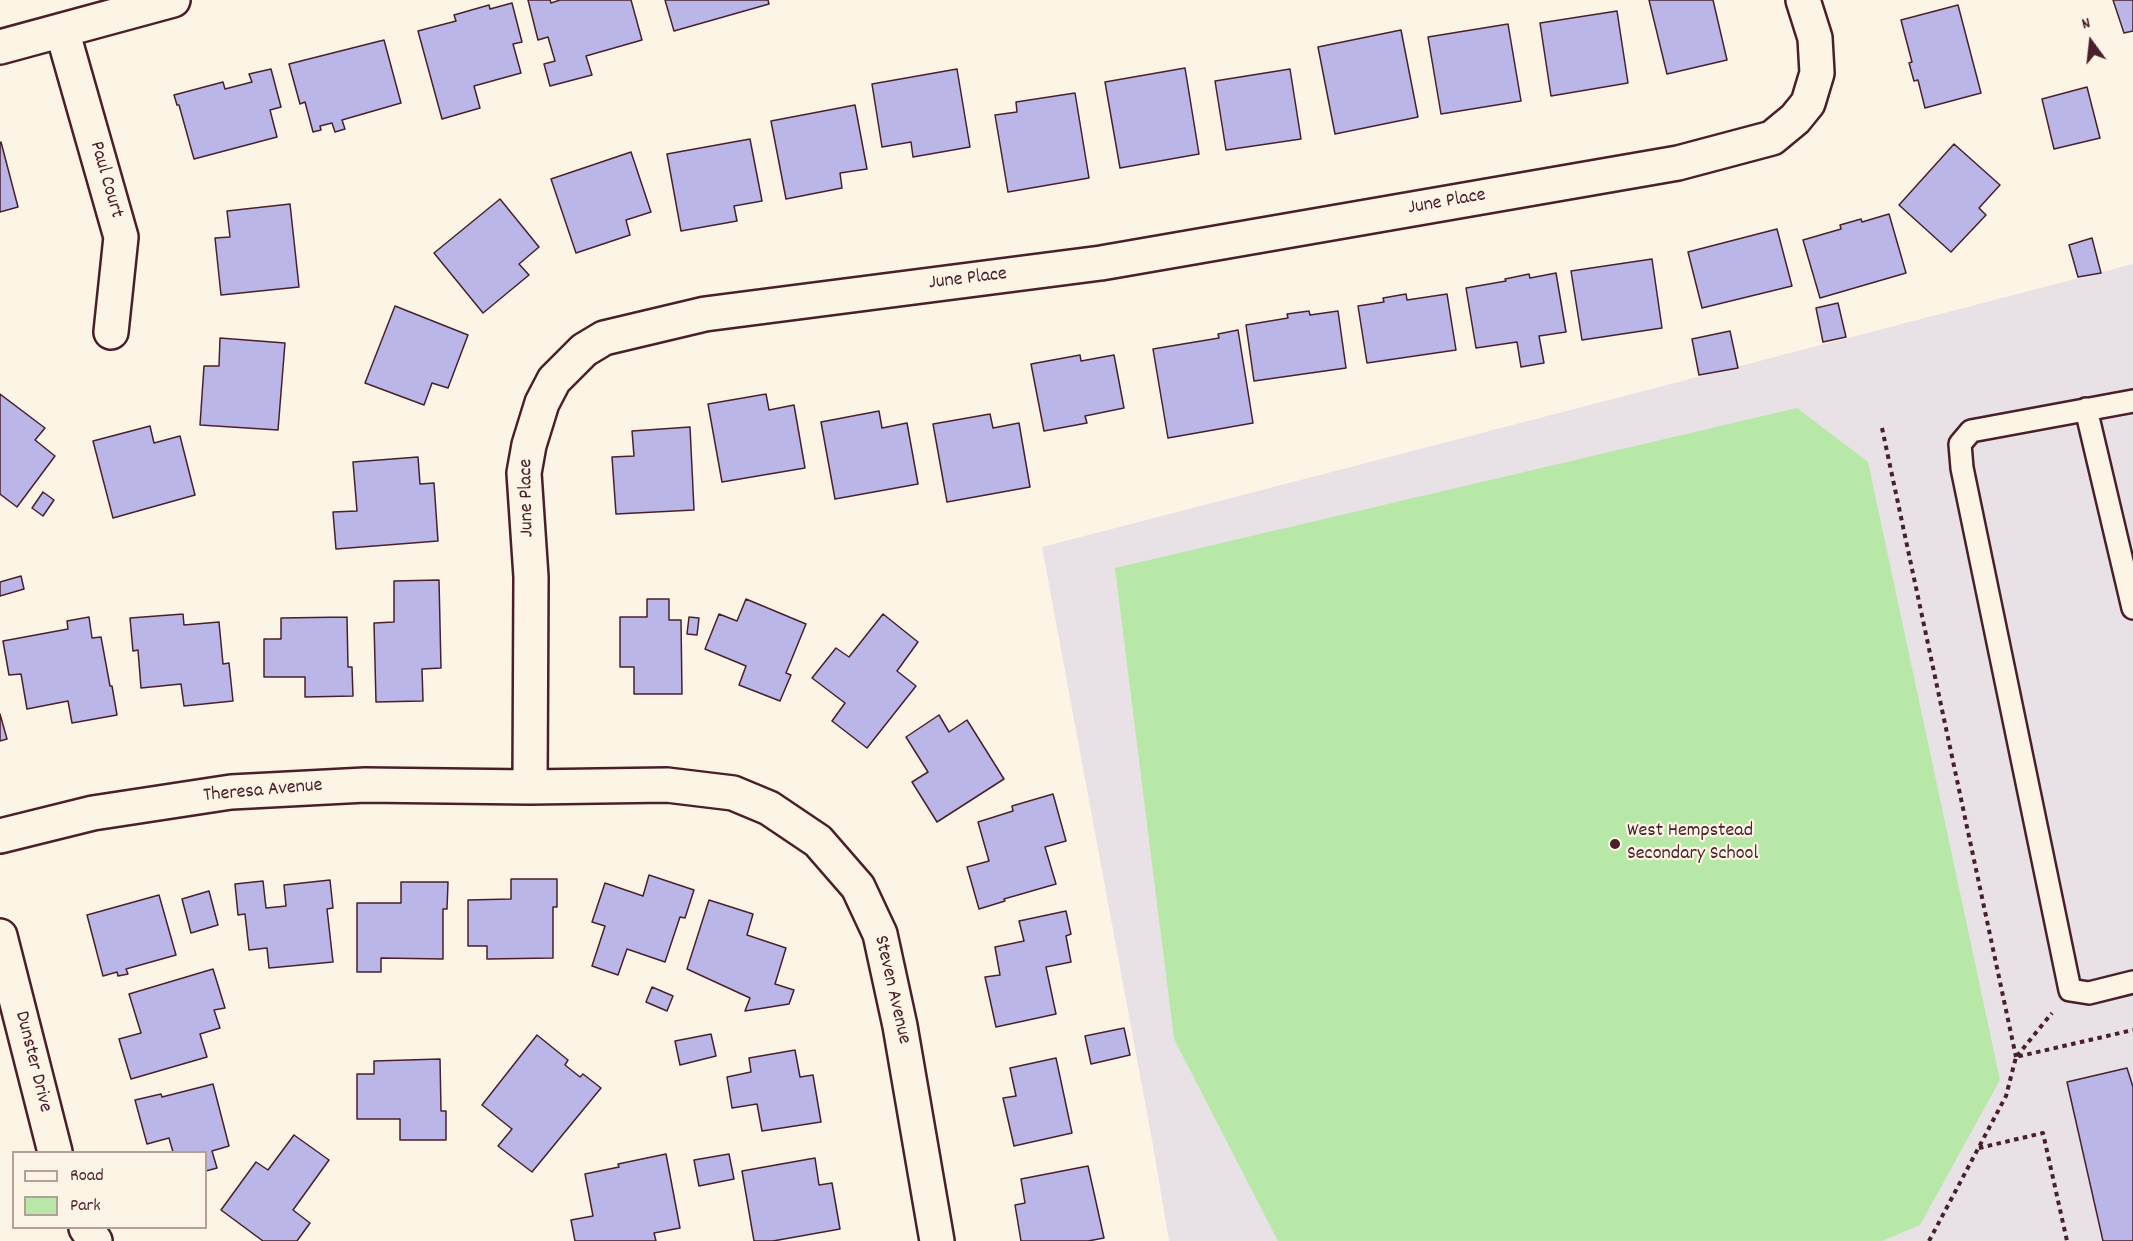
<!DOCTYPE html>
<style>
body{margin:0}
#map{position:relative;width:2133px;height:1241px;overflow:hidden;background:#fcf5e5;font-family:Dekko,sans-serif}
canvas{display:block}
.legend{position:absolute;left:12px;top:1151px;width:195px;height:78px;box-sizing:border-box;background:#fcf5e5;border:2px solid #b59f9b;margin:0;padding:8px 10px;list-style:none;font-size:18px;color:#4a1f2b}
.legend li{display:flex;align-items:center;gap:12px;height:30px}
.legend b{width:30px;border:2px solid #b59f9b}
.north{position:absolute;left:2061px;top:12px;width:60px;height:60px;-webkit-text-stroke:4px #fcf5e5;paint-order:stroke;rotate:345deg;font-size:16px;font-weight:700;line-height:24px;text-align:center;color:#4a1f2b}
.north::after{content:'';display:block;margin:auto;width:21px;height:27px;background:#4a1f2b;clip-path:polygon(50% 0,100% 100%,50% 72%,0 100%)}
</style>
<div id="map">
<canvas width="2133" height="1241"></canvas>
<ul class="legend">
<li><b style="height:8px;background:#fcf5e5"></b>Road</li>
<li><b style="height:16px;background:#b7e8a8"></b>Park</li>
</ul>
<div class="north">N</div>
</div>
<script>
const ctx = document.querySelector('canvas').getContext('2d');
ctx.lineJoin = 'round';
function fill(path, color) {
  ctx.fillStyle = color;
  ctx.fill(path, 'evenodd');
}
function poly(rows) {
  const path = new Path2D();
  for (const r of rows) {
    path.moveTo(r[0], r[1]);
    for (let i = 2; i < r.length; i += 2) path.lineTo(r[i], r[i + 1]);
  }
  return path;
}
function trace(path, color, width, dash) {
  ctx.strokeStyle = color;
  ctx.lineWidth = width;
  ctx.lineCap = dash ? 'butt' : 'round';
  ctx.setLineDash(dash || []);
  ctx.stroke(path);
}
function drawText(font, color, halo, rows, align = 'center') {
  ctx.font = font + ' Dekko,sans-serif';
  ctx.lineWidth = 4.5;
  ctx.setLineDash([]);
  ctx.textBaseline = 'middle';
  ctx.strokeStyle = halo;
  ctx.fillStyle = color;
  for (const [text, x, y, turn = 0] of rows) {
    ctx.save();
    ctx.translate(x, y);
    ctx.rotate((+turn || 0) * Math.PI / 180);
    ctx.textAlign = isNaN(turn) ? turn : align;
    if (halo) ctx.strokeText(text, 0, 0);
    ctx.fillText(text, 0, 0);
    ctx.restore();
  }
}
fill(poly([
 [2133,264,2133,1241,1169,1241,1152,1140,1042,547]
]), '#e8e2e6');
fill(poly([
 [1797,408,1868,462,2000,1080,1920,1225,1882,1241,1278,1241,1174,1039,1115,568]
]), '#b7e8a8');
const building = poly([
 [528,0,550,0,551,3,560,0,631,0,642,40,586,56,592,75,550,86,544,64,555,61,548,37,538,40,528,0],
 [665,0,768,0,769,4,674,31,665,0],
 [1649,0,1713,0,1727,60,1667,74,1649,0],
 [2113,0,2133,0,2133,31,2124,33,2113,0],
 [512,3,522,42,513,44,521,73,474,86,480,108,442,119,418,31,456,21,454,15,489,5,490,9,512,3],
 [1958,5,1981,93,1925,108,1918,80,1914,81,1909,63,1912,62,1901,20,1958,5],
 [1617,11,1628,83,1551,96,1540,23,1617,11],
 [1508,24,1521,101,1441,114,1428,37,1508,24],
 [1401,30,1418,117,1335,134,1318,47,1401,30],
 [384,40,401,103,342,120,345,129,335,132,332,123,320,126,321,130,313,132,305,102,300,104,289,64,384,40],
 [1185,68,1199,154,1120,168,1105,82,1185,68],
 [271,69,281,107,270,110,277,137,194,159,179,105,177,105,174,95,223,82,225,89,252,82,249,74,271,69],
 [957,69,970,147,913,157,911,142,882,147,872,84,957,69],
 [1290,69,1301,139,1226,150,1215,81,1290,69],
 [2087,87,2100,138,2054,149,2042,99,2087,87],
 [1075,93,1089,178,1008,192,995,115,1017,112,1016,102,1075,93],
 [855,105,867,169,840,173,842,188,786,199,771,121,855,105],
 [750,139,762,201,734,206,737,221,681,231,667,154,750,139],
 [1,142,18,207,0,212,0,143,1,142],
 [1954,144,2000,185,1979,208,1986,215,1951,252,1899,205,1954,144],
 [631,152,651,212,626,220,630,235,576,253,551,179,631,152],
 [500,199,539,247,519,264,529,275,483,313,434,253,500,199],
 [290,204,299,287,221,295,215,238,230,237,227,211,290,204],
 [1889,214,1906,273,1820,298,1803,240,1841,229,1840,225,1861,219,1862,222,1889,214],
 [1777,229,1792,286,1702,308,1688,252,1777,229],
 [2092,238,2101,273,2078,277,2069,245,2092,238],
 [1652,259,1662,328,1582,340,1571,271,1652,259],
 [1556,273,1566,332,1539,336,1544,363,1521,367,1517,342,1476,348,1466,288,1506,281,1505,279,1529,274,1530,278,1556,273],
 [1406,294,1407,300,1447,294,1456,350,1367,363,1358,306,1384,302,1383,298,1406,294],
 [1838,303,1846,337,1823,342,1816,308,1838,303],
 [395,306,468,335,448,388,432,383,424,405,365,383,395,306],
 [1309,311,1310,315,1338,311,1346,368,1254,381,1246,325,1288,318,1287,314,1309,311],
 [1238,330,1253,423,1168,438,1153,349,1219,338,1218,334,1238,330],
 [1730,331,1738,368,1699,375,1692,339,1730,331],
 [220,338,285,343,278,430,200,425,204,366,219,366,220,338],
 [1080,355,1081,361,1114,355,1124,408,1085,416,1087,423,1044,431,1031,364,1080,355],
 [0,394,45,428,35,440,55,456,17,507,0,494,0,394],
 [766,394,769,410,794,405,805,468,722,482,708,404,766,394],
 [879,411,882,428,907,423,918,484,835,499,821,422,879,411],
 [990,414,993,428,1019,423,1030,487,947,502,933,424,990,414],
 [150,426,154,443,180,436,195,495,113,518,93,441,150,426],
 [690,427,694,510,616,514,612,457,634,456,632,431,690,427],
 [418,457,420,484,434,483,438,541,336,549,333,512,357,511,353,462,418,457],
 [43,492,54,500,43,516,32,508,43,492],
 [21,576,24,589,0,596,0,582,21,576],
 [439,580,441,668,422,669,423,701,376,702,374,623,394,622,394,581,439,580],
 [647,599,669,599,669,620,681,620,682,694,634,694,634,667,620,667,620,617,647,617,647,599],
 [746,599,806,624,786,673,791,675,780,701,739,685,746,666,705,649,719,614,737,621,746,599],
 [183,614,184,625,219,622,223,664,229,663,233,701,184,706,181,684,141,688,138,650,133,651,130,618,183,614],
 [883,614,918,642,897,671,916,686,867,748,832,721,845,703,812,678,836,648,849,657,883,614],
 [89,617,92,638,101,637,110,686,112,686,117,715,72,723,68,701,27,709,21,674,9,675,3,641,68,629,67,621,89,617],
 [347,617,348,667,352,667,353,696,305,697,305,677,264,677,264,639,281,639,281,618,347,617],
 [689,617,699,618,697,635,687,634,689,617],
 [0,714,7,739,0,741,0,714],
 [939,715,949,732,967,720,1004,779,937,822,912,782,928,772,906,737,939,715],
 [1053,794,1066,841,1045,847,1056,884,1004,899,1005,901,979,909,967,867,989,861,978,822,1013,811,1012,806,1053,794],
 [649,875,694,890,685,918,680,917,665,962,627,949,618,975,592,966,605,926,592,922,605,883,643,896,649,875],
 [511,879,557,879,557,907,553,907,553,958,487,959,487,946,468,946,468,900,511,899,511,879],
 [330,880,333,908,327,909,333,962,269,968,267,948,249,950,245,914,238,915,235,884,263,881,266,908,286,906,284,885,330,880],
 [401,882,448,882,447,909,443,909,443,959,381,958,381,972,357,972,357,903,401,903,401,882],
 [209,891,218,925,191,933,182,899,209,891],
 [159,895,176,955,126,969,128,974,118,976,117,972,103,976,87,915,159,895],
 [709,900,753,914,747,935,786,948,775,984,794,990,789,1004,745,1011,750,998,687,969,709,900],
 [1066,911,1071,934,1066,936,1071,962,1046,967,1056,1014,996,1027,985,977,1000,975,995,947,1024,941,1019,921,1066,911],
 [213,969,225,1008,214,1010,220,1028,200,1034,207,1057,131,1079,119,1039,141,1033,129,994,213,969],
 [652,987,673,996,667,1011,646,1002,652,987],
 [1124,1028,1130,1055,1091,1064,1085,1036,1124,1028],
 [711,1034,716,1056,680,1065,675,1041,711,1034],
 [537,1035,568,1060,565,1065,580,1077,583,1074,601,1088,532,1172,498,1146,512,1129,482,1105,537,1035],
 [795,1050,800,1077,813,1075,821,1122,762,1131,757,1104,732,1108,727,1077,751,1072,749,1058,795,1050],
 [1056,1058,1072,1133,1014,1146,1003,1098,1016,1096,1010,1068,1056,1058],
 [440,1059,441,1111,446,1111,446,1140,400,1140,400,1119,357,1119,357,1074,374,1074,374,1061,440,1059],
 [2127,1068,2133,1087,2133,1241,2103,1241,2067,1082,2127,1068],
 [213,1084,229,1146,212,1151,217,1168,206,1171,206,1152,173,1152,169,1138,147,1144,135,1100,161,1094,162,1097,213,1084],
 [294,1135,329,1160,293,1210,310,1223,297,1241,263,1241,221,1210,256,1162,268,1170,294,1135],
 [666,1154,680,1228,654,1233,656,1241,575,1241,571,1220,593,1216,585,1174,619,1167,618,1164,666,1154],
 [729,1154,734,1179,699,1186,694,1160,729,1154],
 [815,1158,819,1185,832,1183,840,1229,773,1241,754,1241,742,1171,815,1158],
 [1088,1166,1104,1238,1088,1241,1021,1241,1015,1205,1025,1203,1021,1179,1088,1166]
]);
fill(building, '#bab6e8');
trace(building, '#4a1f2b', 1.5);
const lane = poly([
 [2133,401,1971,431,1960,444,1962,468,2070,990,2089,993,2133,982],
 [2086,409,2133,608]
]);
const street = poly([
 [62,30,121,237,111,332],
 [0,47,173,0],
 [530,787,531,577,524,473,529,445,542,403,554,380,584,350,604,338,705,314,1101,263,1678,163,1772,138,1795,119,1808,103,1817,73,1815,38,1803,0],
 [0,836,93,813,231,792,365,785,530,787,667,785,733,793,769,808,818,841,858,887,880,934,900,1026,937,1241],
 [0,936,55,1152],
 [86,1228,95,1241]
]);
trace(lane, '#4a1f2b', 26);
trace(street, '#4a1f2b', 38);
trace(poly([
 [1882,428,2016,1057],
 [2017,1056,2052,1013],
 [1979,1148,2043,1133,2067,1241],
 [1929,1241,2006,1096,2016,1057,2133,1030]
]), '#4a1f2b', 4, [4.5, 4.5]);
trace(lane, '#fcf5e5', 21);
trace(street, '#fcf5e5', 33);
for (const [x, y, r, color] of [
 [1615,844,6,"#4a1f2b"]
]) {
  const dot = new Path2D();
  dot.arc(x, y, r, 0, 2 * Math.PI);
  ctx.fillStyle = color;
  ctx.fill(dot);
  trace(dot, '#fcf5e5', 2);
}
drawText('20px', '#4a1f2b', '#fcf5e5', [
 ["Paul Court",105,180,74],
 ["June Place",1447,203,-10],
 ["June Place",968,280,-7],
 ["June Place",528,498,-91],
 ["Theresa Avenue",263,792,-5],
 ["Steven Avenue",891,990,77],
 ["Dunster Drive",32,1062,76]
]);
drawText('20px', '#4a1f2b', '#fcf5e5', [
 ["West Hempstead",1627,832],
 ["Secondary School",1627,855]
], 'left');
</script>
